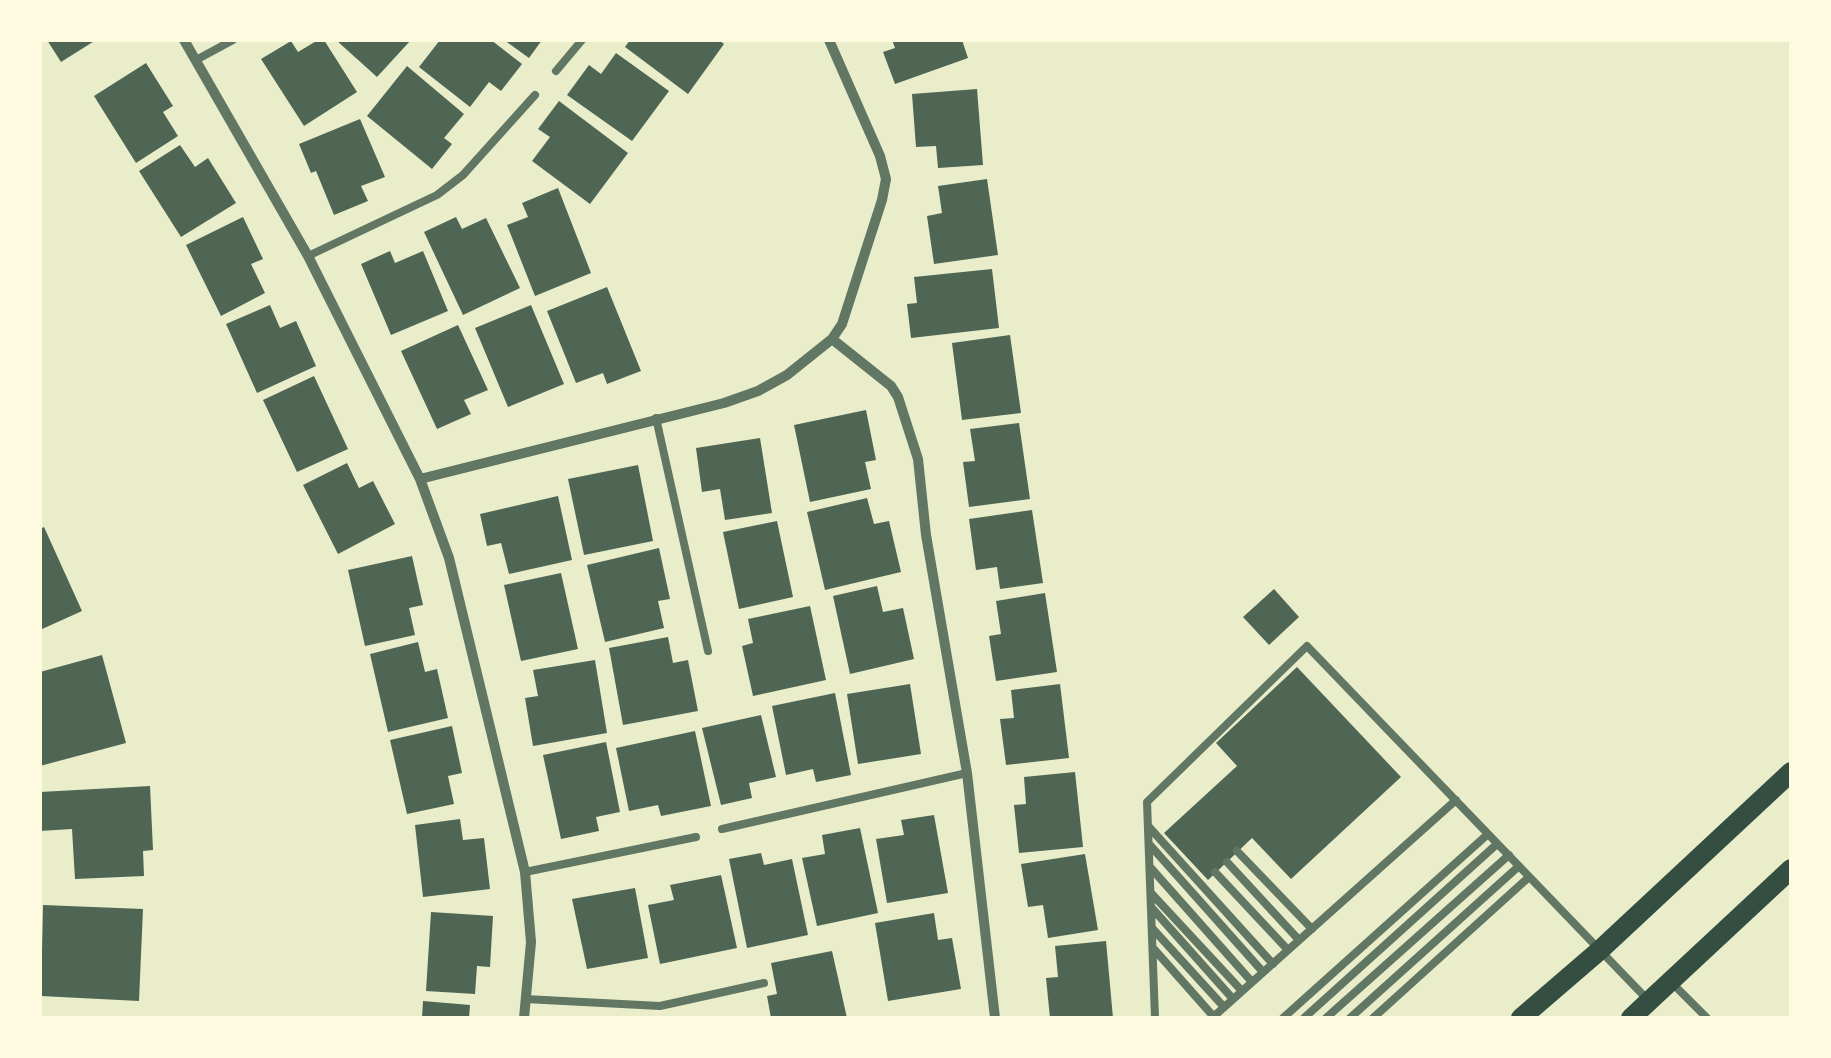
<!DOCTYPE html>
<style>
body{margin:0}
#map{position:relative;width:1831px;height:1058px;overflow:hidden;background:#e9edc9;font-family:"Work Sans",sans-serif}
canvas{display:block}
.frame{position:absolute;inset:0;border:42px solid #fefae0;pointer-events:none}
</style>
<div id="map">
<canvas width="1831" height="1058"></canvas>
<div class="frame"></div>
</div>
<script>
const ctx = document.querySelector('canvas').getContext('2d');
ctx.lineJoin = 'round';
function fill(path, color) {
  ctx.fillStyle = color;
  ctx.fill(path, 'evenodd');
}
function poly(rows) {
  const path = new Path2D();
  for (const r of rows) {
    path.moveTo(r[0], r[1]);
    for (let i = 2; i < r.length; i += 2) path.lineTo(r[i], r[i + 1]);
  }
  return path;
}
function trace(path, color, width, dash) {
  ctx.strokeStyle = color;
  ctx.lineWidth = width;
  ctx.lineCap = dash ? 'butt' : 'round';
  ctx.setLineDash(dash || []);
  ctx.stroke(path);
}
fill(poly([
 [47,40,96,40,61,62],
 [318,40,324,40,357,92,304,126,261,59,291,41,298,52],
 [336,40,411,40,377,77],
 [440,40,491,40,522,64,501,91,489,82,470,107,419,67],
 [504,40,542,40,529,58],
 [630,40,719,40,724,44,688,94,625,47],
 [892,40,962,40,968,58,895,84,883,52,895,48],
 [616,53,669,91,632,141,567,95,589,65,601,74],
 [146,63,173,106,163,112,178,136,136,163,94,96],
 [407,66,464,114,444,138,452,144,432,169,367,116],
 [977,89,983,165,938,168,936,146,916,147,912,94],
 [559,101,628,153,590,204,532,161,550,137,538,129],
 [360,119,385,177,361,186,368,201,334,215,316,171,311,173,299,144],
 [180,145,195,167,208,158,236,203,181,237,139,171],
 [987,179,998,255,934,264,927,216,942,213,938,186],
 [558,188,591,273,535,296,507,225,528,217,522,203],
 [243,217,263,259,251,264,265,293,221,316,186,245],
 [456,217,462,229,486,218,520,288,463,315,424,232],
 [390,251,395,263,423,251,448,311,391,335,361,264],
 [992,269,999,328,911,338,907,304,917,303,914,277],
 [607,287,641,371,607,384,603,373,576,383,547,311],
 [270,305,280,328,296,321,316,366,257,393,226,324],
 [531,305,564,384,508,407,475,328],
 [458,325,488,390,464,400,471,414,437,429,401,351],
 [1010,335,1021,413,962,420,952,343],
 [314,376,348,449,297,472,263,400],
 [866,410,876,460,865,462,871,489,810,502,794,425],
 [1019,423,1030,499,969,507,963,462,975,461,970,429],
 [760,438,772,513,725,520,720,489,702,492,696,448],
 [347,463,359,488,373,481,395,524,338,554,303,485],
 [638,465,653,541,584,555,568,479],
 [558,496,572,560,509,574,501,543,487,546,480,514],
 [867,498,874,524,889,521,901,572,825,590,807,512],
 [1032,510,1043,583,1000,589,997,567,976,570,969,519],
 [777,521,793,597,739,609,723,532],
 [44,527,82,611,40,630,40,529],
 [659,548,670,599,658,601,664,628,605,642,587,565],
 [412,556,423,605,409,608,415,635,365,646,348,570],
 [561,573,578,649,521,661,504,585],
 [877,586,883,612,903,608,914,659,850,674,833,596],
 [1274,589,1299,617,1269,645,1243,617],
 [1045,593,1057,672,996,681,989,636,1001,634,996,601],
 [810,606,826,680,753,696,742,646,753,643,748,619],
 [668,637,673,663,688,660,698,711,623,725,609,648],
 [418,642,425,672,437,669,448,718,388,732,370,654],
 [102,655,126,743,40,766,40,672],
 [595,660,607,733,533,746,525,698,538,696,533,670],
 [1297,667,1401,777,1291,879,1252,838,1208,880,1164,833,1237,766,1216,743],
 [910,684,921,754,858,764,847,694],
 [1060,684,1069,758,1006,765,1000,719,1014,718,1011,690],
 [835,693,851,775,816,782,813,769,786,775,772,706],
 [761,715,776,777,749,783,752,798,721,805,702,728],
 [452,726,462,773,448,776,454,804,407,814,390,740],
 [695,731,711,806,661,816,658,805,629,811,616,748],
 [606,742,620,812,596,817,599,831,561,839,543,755],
 [1075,772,1083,847,1019,853,1014,805,1026,804,1024,777],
 [150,786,153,850,143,851,144,876,75,879,72,829,40,831,40,792],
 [934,815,948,893,887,903,876,839,904,835,901,820],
 [460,819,463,840,484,838,490,889,423,897,415,825],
 [860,828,878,913,817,926,802,858,825,854,822,835],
 [761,853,764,865,792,859,808,935,747,948,729,859],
 [1085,854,1098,930,1048,938,1043,905,1028,907,1021,864],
 [721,875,737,948,660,964,648,905,674,900,670,885],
 [635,888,648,958,587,969,572,899],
 [43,905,143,909,139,1001,41,996],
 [431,912,493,916,490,967,477,966,475,994,426,991],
 [934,913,938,940,952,938,961,989,888,1001,875,923],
 [1106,941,1113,1018,1050,1018,1046,978,1058,977,1055,946],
 [832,951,847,1018,771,1018,767,996,777,994,771,963],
 [423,1001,470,1005,469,1018,422,1018]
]), '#4f6655');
trace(poly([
 [196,60,233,40],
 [556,71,582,40],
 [308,256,437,195,463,175,535,95],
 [656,418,708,651],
 [1149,827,1273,964],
 [722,829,967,773],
 [1149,844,1263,972],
 [1237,851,1312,929],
 [1227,862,1299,940],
 [1150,867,1252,982],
 [525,872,696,837],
 [1215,872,1288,950],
 [1151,893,1242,991],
 [1151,907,1233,999],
 [1152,928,1224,1007],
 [1153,948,1214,1017],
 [1670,981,1707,1018],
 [525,999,660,1006,764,983],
 [1155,1018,1147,802,1307,646,1646,998],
 [1212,1018,1456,800],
 [1283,1018,1488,834],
 [1304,1018,1497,844],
 [1326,1018,1509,855],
 [1350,1018,1519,866],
 [1373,1018,1529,877]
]), '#617663', 8);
trace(poly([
 [184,40,308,256,420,479,449,558,525,872,531,942,524,1018],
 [832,339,891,386,898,397,918,459,926,535,967,773,995,1018],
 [420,479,724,403,758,391,787,375,832,339,842,324,882,200,886,179,880,156,829,40]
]), '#617663', 10);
trace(poly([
 [1521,1018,1600,950,1791,772],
 [1631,1018,1791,869]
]), '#344e41', 20);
</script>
